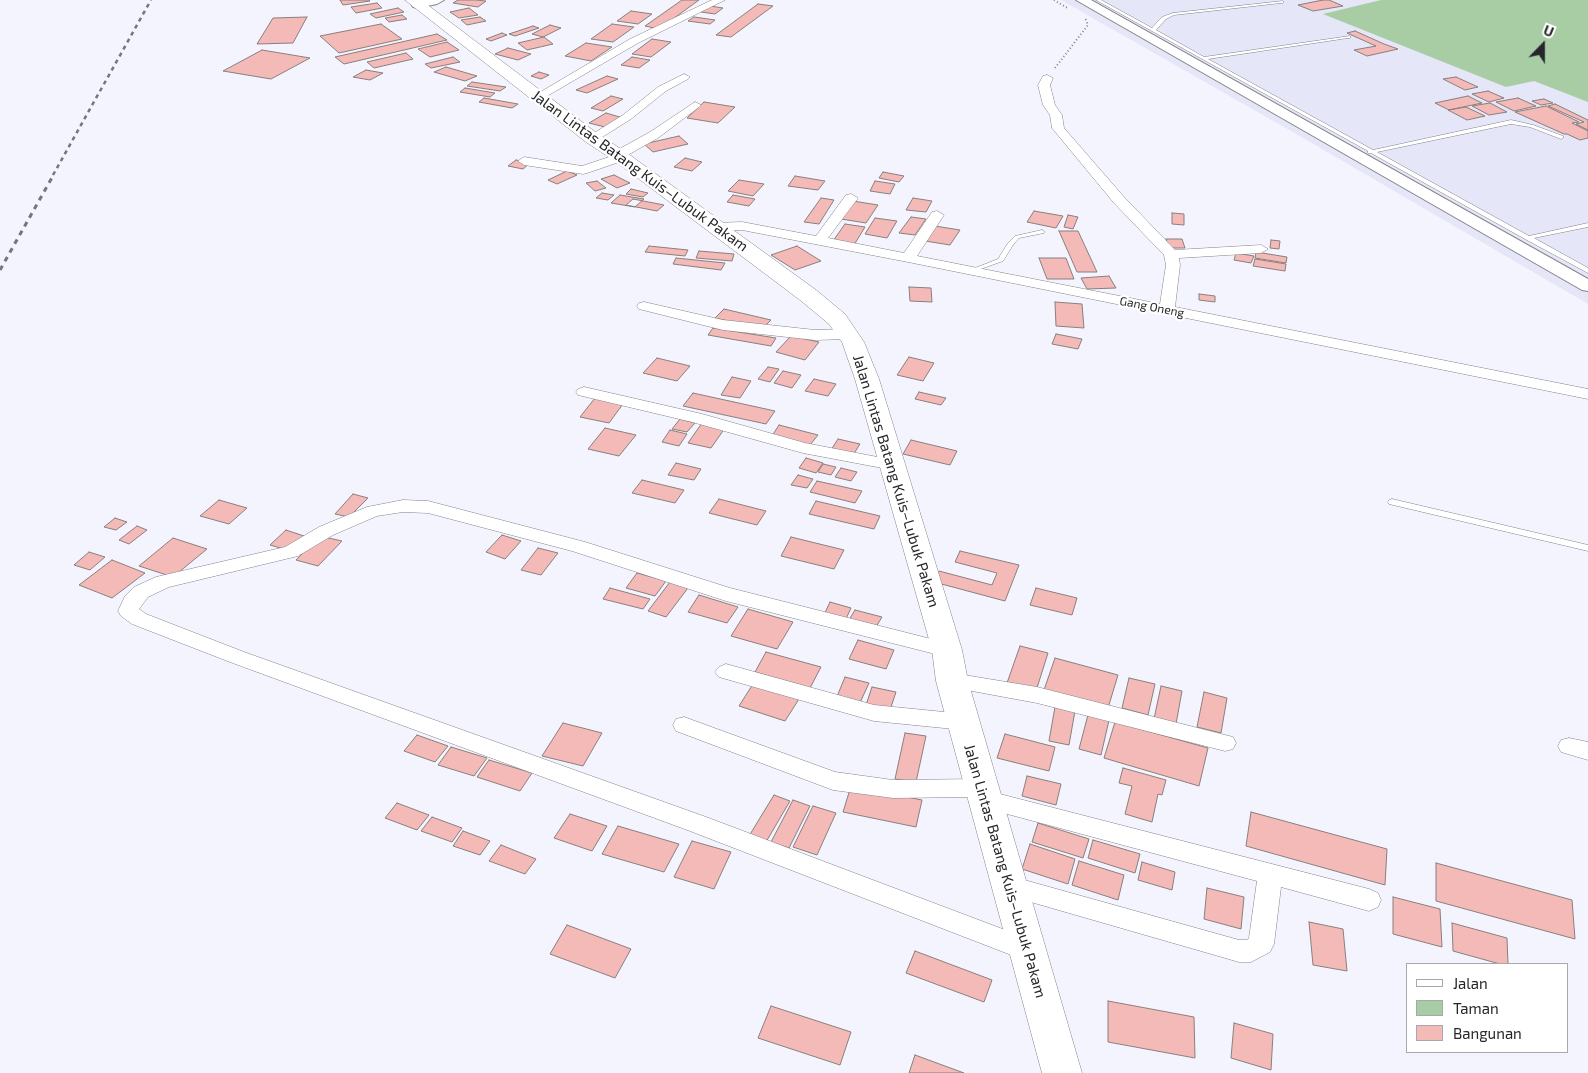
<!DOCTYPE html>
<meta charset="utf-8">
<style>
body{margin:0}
#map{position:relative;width:1588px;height:1073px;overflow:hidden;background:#f3f4fd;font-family:"Exo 2",sans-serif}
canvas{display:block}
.legend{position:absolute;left:1406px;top:963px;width:162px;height:90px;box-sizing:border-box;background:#fff;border:1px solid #a8a8aa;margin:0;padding:6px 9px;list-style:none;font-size:15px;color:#26262a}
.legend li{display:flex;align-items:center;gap:10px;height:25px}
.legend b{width:25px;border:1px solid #a8a8aa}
.north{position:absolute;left:1518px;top:20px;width:50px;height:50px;-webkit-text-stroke:4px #fff;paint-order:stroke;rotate:22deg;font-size:14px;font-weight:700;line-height:20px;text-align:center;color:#26262a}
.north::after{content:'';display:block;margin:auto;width:18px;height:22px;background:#26262a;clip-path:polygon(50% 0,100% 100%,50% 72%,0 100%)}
</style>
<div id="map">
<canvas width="1588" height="1073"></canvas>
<ul class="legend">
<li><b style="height:6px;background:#fff"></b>Jalan</li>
<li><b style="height:14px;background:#a8cda5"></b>Taman</li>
<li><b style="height:14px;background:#f4bab7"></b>Bangunan</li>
</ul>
<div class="north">U</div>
</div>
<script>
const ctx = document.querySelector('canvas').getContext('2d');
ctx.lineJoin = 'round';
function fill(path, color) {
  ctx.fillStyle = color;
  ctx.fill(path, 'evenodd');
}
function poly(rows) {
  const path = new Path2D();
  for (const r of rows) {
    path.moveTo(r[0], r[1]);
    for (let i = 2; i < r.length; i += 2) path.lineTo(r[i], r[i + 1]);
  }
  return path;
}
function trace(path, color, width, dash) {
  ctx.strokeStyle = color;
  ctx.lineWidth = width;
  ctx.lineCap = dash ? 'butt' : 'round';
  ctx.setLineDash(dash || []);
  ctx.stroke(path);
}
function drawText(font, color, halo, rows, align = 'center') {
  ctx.font = font + ' "Exo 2",sans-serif';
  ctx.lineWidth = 4.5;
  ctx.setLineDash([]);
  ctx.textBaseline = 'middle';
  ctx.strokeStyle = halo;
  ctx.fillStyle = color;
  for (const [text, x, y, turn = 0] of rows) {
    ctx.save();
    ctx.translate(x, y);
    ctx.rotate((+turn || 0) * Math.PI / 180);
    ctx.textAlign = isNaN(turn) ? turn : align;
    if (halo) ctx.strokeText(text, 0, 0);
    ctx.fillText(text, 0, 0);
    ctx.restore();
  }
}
fill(poly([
 [1061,0,1588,0,1588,304,1305,139]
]), '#e5e6f7');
fill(poly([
 [1381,0,1588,0,1588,102,1534,81,1506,87,1323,14]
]), '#a8cda5');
const building = poly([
 [340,0,369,0,370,1,343,5,340,0],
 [458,0,476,0,486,1,478,7,453,3,458,0],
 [682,0,699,0,659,29,645,26,682,0],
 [1323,0,1329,0,1343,6,1313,11,1298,5,1323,0],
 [377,3,382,8,356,13,351,7,377,3],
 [758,4,773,6,731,37,716,35,758,4],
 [710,6,723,8,715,14,701,12,710,6],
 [398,8,404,12,376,18,370,14,398,8],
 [469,8,478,15,459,18,450,12,469,8],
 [631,11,652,14,638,24,617,21,631,11],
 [402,15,407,19,389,22,385,18,402,15],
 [307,17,293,43,257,44,273,18,307,17],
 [480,17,486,21,467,25,461,20,480,17],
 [694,17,715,20,710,24,688,21,694,17],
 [381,24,402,39,339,53,320,36,381,24],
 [612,24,634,27,613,42,591,39,612,24],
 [550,25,561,28,543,37,532,34,550,25],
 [533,26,539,28,515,36,509,34,533,26],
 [1355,31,1384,44,1398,49,1367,56,1354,50,1376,46,1347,33,1355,31],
 [502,33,507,35,491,41,486,39,502,33],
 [437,34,447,40,344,64,335,57,437,34],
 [544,37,553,44,527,50,518,43,544,37],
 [652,39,671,42,651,57,632,54,652,39],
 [447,42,459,50,430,57,418,49,447,42],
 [586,43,612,47,591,61,565,56,586,43],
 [508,48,531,54,518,60,495,54,508,48],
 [262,50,310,58,271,79,223,71,262,50],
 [406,53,413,59,374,68,367,62,406,53],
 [453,57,460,62,431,68,425,64,453,57],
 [632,57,650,60,639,68,621,65,632,57],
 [446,67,477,76,465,81,434,72,446,67],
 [366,70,383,73,370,80,353,77,366,70],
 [539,72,549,75,541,79,531,76,539,72],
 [607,76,618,79,587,93,576,90,607,76],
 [1456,77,1478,87,1465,90,1443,79,1456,77],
 [472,82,506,87,500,91,467,86,472,82],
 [465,88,495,93,490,97,460,92,465,88],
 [1488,91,1504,98,1489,102,1472,94,1488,91],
 [611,96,623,99,603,111,591,108,611,96],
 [1468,96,1482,103,1449,110,1435,103,1468,96],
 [484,98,518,104,512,108,479,102,484,98],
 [1518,98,1536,106,1514,111,1496,102,1518,98],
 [1544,99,1553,103,1541,105,1532,101,1544,99],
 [704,102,735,107,718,123,687,118,704,102],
 [1490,103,1507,112,1489,115,1472,106,1490,103],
 [1555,104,1588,120,1588,130,1576,124,1584,122,1548,106,1555,104],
 [1546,106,1579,122,1572,123,1588,131,1588,138,1580,140,1567,134,1564,134,1515,112,1546,106],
 [1466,107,1485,116,1467,120,1448,110,1466,107],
 [606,113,623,118,605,127,589,123,606,113],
 [679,136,688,144,653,152,644,144,679,136],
 [685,158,702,162,692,171,674,167,685,158],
 [516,160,530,163,523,169,508,166,516,160],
 [567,171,577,175,557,184,548,180,567,171],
 [883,172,904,176,899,182,879,178,883,172],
 [614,175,630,183,617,188,601,179,614,175],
 [795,176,825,181,818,190,788,186,795,176],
 [739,180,764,184,753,196,728,191,739,180],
 [597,181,606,188,595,191,586,183,597,181],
 [875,181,895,184,890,194,870,191,875,181],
 [631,189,648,193,643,197,626,194,631,189],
 [602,193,614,195,608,200,596,198,602,193],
 [620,195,644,199,635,207,611,203,620,195],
 [733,195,755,199,749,206,727,202,733,195],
 [821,198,834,200,819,224,804,222,821,198],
 [913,198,932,201,926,212,906,210,913,198],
 [633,199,664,205,657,211,626,205,633,199],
 [853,201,878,205,866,223,841,219,853,201],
 [1034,211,1063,216,1056,228,1027,222,1034,211],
 [1172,213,1184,214,1184,225,1172,224,1172,213],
 [1068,215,1078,217,1073,229,1064,227,1068,215],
 [911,217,926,219,915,235,899,233,911,217],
 [875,218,897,221,887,238,865,234,875,218],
 [845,224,865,227,854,245,833,241,845,224],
 [935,226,960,230,950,245,925,241,935,226],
 [1059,231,1078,231,1097,272,1077,272,1059,231],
 [1166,239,1182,239,1185,248,1169,248,1166,239],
 [1271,240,1280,241,1279,249,1270,248,1271,240],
 [649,246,688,250,685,256,645,252,649,246],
 [797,246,821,261,795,270,771,255,797,246],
 [699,251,734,254,732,261,696,258,699,251],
 [1256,252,1287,257,1286,263,1255,258,1256,252],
 [1236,253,1254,256,1251,263,1234,260,1236,253],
 [676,258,725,263,721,270,673,264,676,258],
 [1039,258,1066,258,1074,279,1047,279,1039,258],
 [1255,259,1286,264,1285,271,1253,266,1255,259],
 [1109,276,1116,288,1087,289,1081,278,1109,276],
 [909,287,931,288,932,302,910,301,909,287],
 [1199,294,1215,296,1215,302,1199,300,1199,294],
 [1055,302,1082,304,1084,328,1056,326,1055,302],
 [724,309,771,320,762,329,715,318,724,309],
 [713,328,776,338,771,346,708,335,713,328],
 [1056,334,1082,339,1078,349,1052,344,1056,334],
 [791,336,819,342,805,360,776,352,791,336],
 [909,357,934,363,923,381,897,375,909,357],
 [657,358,690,366,677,381,643,373,657,358],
 [768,367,779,369,770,382,758,379,768,367],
 [783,371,801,375,792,388,774,383,783,371],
 [732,377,751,381,740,398,721,395,732,377],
 [814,379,836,384,828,396,805,391,814,379],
 [919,392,946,398,941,405,915,399,919,392],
 [693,393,775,411,766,424,683,406,693,393],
 [595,398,623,404,609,423,580,417,595,398],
 [680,419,695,423,687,432,672,429,680,419],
 [702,423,725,428,711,448,688,443,702,423],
 [779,425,818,435,810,445,772,436,779,425],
 [605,428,636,435,619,456,588,449,605,428],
 [670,430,687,434,679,446,662,442,670,430],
 [838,439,860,444,853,455,831,450,838,439],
 [911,440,957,451,950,465,903,454,911,440],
 [806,458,823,463,816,473,799,468,806,458],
 [676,463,701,469,694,480,668,475,676,463],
 [823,464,836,467,831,475,818,472,823,464],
 [841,468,857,472,851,481,835,477,841,468],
 [798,475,813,479,807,488,791,485,798,475],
 [642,480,684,490,675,503,632,493,642,480],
 [817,481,862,491,855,503,810,492,817,481],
 [353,494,368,498,349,517,335,514,353,494],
 [719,499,766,511,757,525,709,513,719,499],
 [219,500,247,508,229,524,200,516,219,500],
 [816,501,880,516,874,529,809,514,816,501],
 [115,518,127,522,116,530,104,527,115,518],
 [137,526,147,530,129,544,119,540,137,526],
 [286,530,307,537,291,551,270,545,286,530],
 [502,535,521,541,505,559,486,552,502,535],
 [320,536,342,541,318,566,296,560,320,536],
 [791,537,844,550,834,569,781,556,791,537],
 [173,538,207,549,173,577,139,566,173,538],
 [538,548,558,553,541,575,521,570,538,548],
 [960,551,1019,565,1005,601,934,582,939,571,992,585,997,573,955,562,960,551],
 [89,552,105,557,90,570,74,565,89,552],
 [112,560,145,573,112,598,79,585,112,560],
 [637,573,666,581,655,596,626,588,637,573],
 [670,582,688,588,666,617,648,611,670,582],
 [610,588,650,599,643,609,603,599,610,588],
 [1036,588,1077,598,1072,615,1030,605,1036,588],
 [699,595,738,607,727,623,688,612,699,595],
 [830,602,851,608,845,621,824,615,830,602],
 [748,609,793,622,777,649,731,636,748,609],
 [855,610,882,617,876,627,849,620,855,610],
 [858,640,894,650,886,669,849,659,858,640],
 [1020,646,1048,653,1036,691,1007,683,1020,646],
 [766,652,821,667,810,688,755,672,766,652],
 [1055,658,1118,675,1108,708,1044,690,1055,658],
 [845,677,869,683,859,705,836,699,845,677],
 [1129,678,1155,684,1148,715,1122,708,1129,678],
 [753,684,799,699,785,721,739,706,753,684],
 [1161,686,1182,691,1176,724,1154,719,1161,686],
 [872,687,896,692,890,710,866,705,872,687],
 [1204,692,1227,698,1221,733,1197,727,1204,692],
 [1056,701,1076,705,1069,745,1049,741,1056,701],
 [1089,711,1110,716,1101,755,1079,749,1089,711],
 [1115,722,1208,748,1199,786,1104,758,1115,722],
 [563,723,602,733,583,766,542,756,563,723],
 [905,733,926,736,916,782,895,779,905,733],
 [1005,734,1055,747,1049,771,997,758,1005,734],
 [417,735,448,746,435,762,404,751,417,735],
 [451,747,487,758,474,776,438,765,451,747],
 [489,760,532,773,520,791,477,777,489,760],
 [1123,768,1166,780,1162,795,1158,794,1152,822,1125,814,1132,786,1119,783,1123,768],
 [1027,776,1061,784,1056,805,1022,796,1027,776],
 [851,786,922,800,916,827,843,812,851,786],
 [774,795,790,801,766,842,749,836,774,795],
 [793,800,810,806,789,848,771,842,793,800],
 [397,803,429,815,417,830,385,818,397,803],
 [813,806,836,813,817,855,793,847,813,806],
 [1251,812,1387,849,1385,885,1246,846,1251,812],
 [570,814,607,826,592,851,554,838,570,814],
 [432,817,462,828,452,842,421,831,432,817],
 [1038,823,1089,839,1083,858,1032,842,1038,823],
 [618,826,679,844,664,872,602,854,618,826],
 [463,831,490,841,480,855,453,846,463,831],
 [1093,840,1140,854,1135,873,1088,858,1093,840],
 [692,841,731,852,714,889,674,877,692,841],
 [1030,844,1075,859,1068,884,1022,869,1030,844],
 [501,845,536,859,525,874,489,861,501,845],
 [1079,861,1124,875,1118,900,1072,885,1079,861],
 [1142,862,1175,872,1172,890,1138,880,1142,862],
 [1436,863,1572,900,1575,939,1436,901,1436,863],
 [1207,888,1244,897,1241,929,1204,919,1207,888],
 [1393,897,1440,909,1442,947,1393,934,1393,897],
 [1309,922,1343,929,1347,971,1313,965,1309,922],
 [1452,923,1507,938,1508,964,1500,964,1453,951,1452,923],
 [567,925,631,949,615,978,550,954,567,925],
 [915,951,992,980,984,1002,906,973,915,951],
 [1108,1001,1194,1017,1195,1058,1108,1042,1108,1001],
 [771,1006,851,1032,840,1065,758,1038,771,1006],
 [1234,1023,1273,1034,1271,1070,1231,1058,1234,1023],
 [915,1055,964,1073,909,1073,915,1055]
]);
fill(building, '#f4bab7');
trace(building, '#897f7e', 1);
const service = poly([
 [1096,0,1101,0,1152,28,1162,17,1173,13,1283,1,1283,3,1281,3,1174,15,1166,19,1156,30,1204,57,1350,36,1350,38,1348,38,1208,59,1373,150,1511,120,1533,125,1563,136,1563,138,1561,139,1530,127,1511,124,1377,152,1529,236,1588,223,1588,227,1534,238,1588,268,1588,273,1525,239,1371,153,1368,153,1368,151,1096,0],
 [1042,230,1045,232,1044,233,1019,238,1013,245,1003,261,975,271,973,272,970,270,998,259,1008,243,1015,236,1042,230],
 [1392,499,1588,545,1588,551,1389,504,1388,502,1389,500,1392,499]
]);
const minor = poly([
 [712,0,725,0,638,43,542,99,538,100,532,97,630,39,712,0],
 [684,74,690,77,688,79,666,91,631,119,596,141,592,142,586,138,623,115,658,87,684,74],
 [1047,75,1053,78,1050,85,1055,105,1062,115,1064,128,1124,197,1175,250,1261,245,1268,249,1261,253,1179,258,1180,265,1175,307,1588,389,1588,399,908,262,742,230,715,231,708,227,715,223,742,222,816,236,846,195,851,194,858,198,828,238,904,253,932,212,937,211,944,215,917,256,1160,304,1166,265,1164,255,1114,203,1052,128,1050,115,1043,105,1038,85,1043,76,1047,75],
 [695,102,701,105,699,107,658,138,626,156,625,160,587,173,583,174,524,165,518,161,524,157,582,166,612,156,614,152,650,132,695,102],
 [644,302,723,320,815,330,848,329,853,331,856,334,853,337,848,339,815,340,723,330,639,309,637,306,639,303,644,302],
 [584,387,702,414,805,443,893,460,899,461,902,465,899,469,893,470,803,453,692,422,578,395,576,392,578,389,584,387],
 [403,500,428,501,585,542,730,588,947,643,954,645,957,650,954,655,947,657,726,601,572,551,428,513,403,512,377,516,333,535,298,556,169,587,148,597,139,609,146,614,244,652,706,817,1037,942,1041,950,1037,958,1028,961,1019,958,690,831,230,662,132,624,121,616,118,611,125,596,134,587,156,577,285,547,319,527,367,507,403,500],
 [726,664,874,705,964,714,972,716,975,722,972,728,964,730,874,721,719,677,715,672,719,667,726,664],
 [952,673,1037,687,1225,735,1233,737,1236,743,1233,749,1225,751,1037,703,945,686,941,681,945,676,952,673],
 [684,717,835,772,893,780,982,779,990,782,993,788,992,792,1369,889,1378,893,1381,900,1378,907,1369,911,1281,887,1274,944,1270,952,1251,962,1239,962,1010,896,1001,893,998,886,1001,879,1010,876,1239,940,1247,940,1249,938,1257,881,985,808,977,805,974,797,893,798,833,790,676,731,673,725,676,719,684,717],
 [1569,738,1588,742,1588,760,1561,752,1558,746,1561,740,1569,738]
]);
const tertiary = poly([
 [1076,0,1091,0,1588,279,1588,291,1582,290,1076,0]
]);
const secondary = poly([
 [417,0,444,0,437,4,418,8,413,7,411,4,417,0]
]);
const trunk = poly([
 [405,0,421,0,598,134,627,153,816,290,845,314,864,342,879,379,962,650,968,681,1082,1073,1042,1073,936,681,932,650,855,379,842,342,829,324,800,300,615,161,586,142,405,0]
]);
trace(service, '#83838b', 1);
trace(minor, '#83838b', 1);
trace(tertiary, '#83838b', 2);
trace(secondary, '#83838b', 2);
trace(trunk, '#83838b', 1);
trace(poly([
 [1054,0,1069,9],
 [1055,68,1088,25,1085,18]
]), '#83848a', 2, [1, 2.5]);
fill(service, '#fff');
fill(minor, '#fff');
fill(tertiary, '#fff');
fill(secondary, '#fff');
fill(trunk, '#fff');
trace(poly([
 [53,175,151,0]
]), '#75767c', 2.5, [4, 4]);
trace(poly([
 [0,270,54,174]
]), '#75767c', 3, [5, 5]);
drawText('12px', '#26262a', '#fff', [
 ["Gang Oneng",1152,307,11]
]);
drawText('15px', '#26262a', '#fff', [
 ["Jalan Lintas Batang Kuis–Lubuk Pakam",640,171,36],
 ["Jalan Lintas Batang Kuis–Lubuk Pakam",896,481,73],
 ["Jalan Lintas Batang Kuis–Lubuk Pakam",1005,871,74]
]);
</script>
